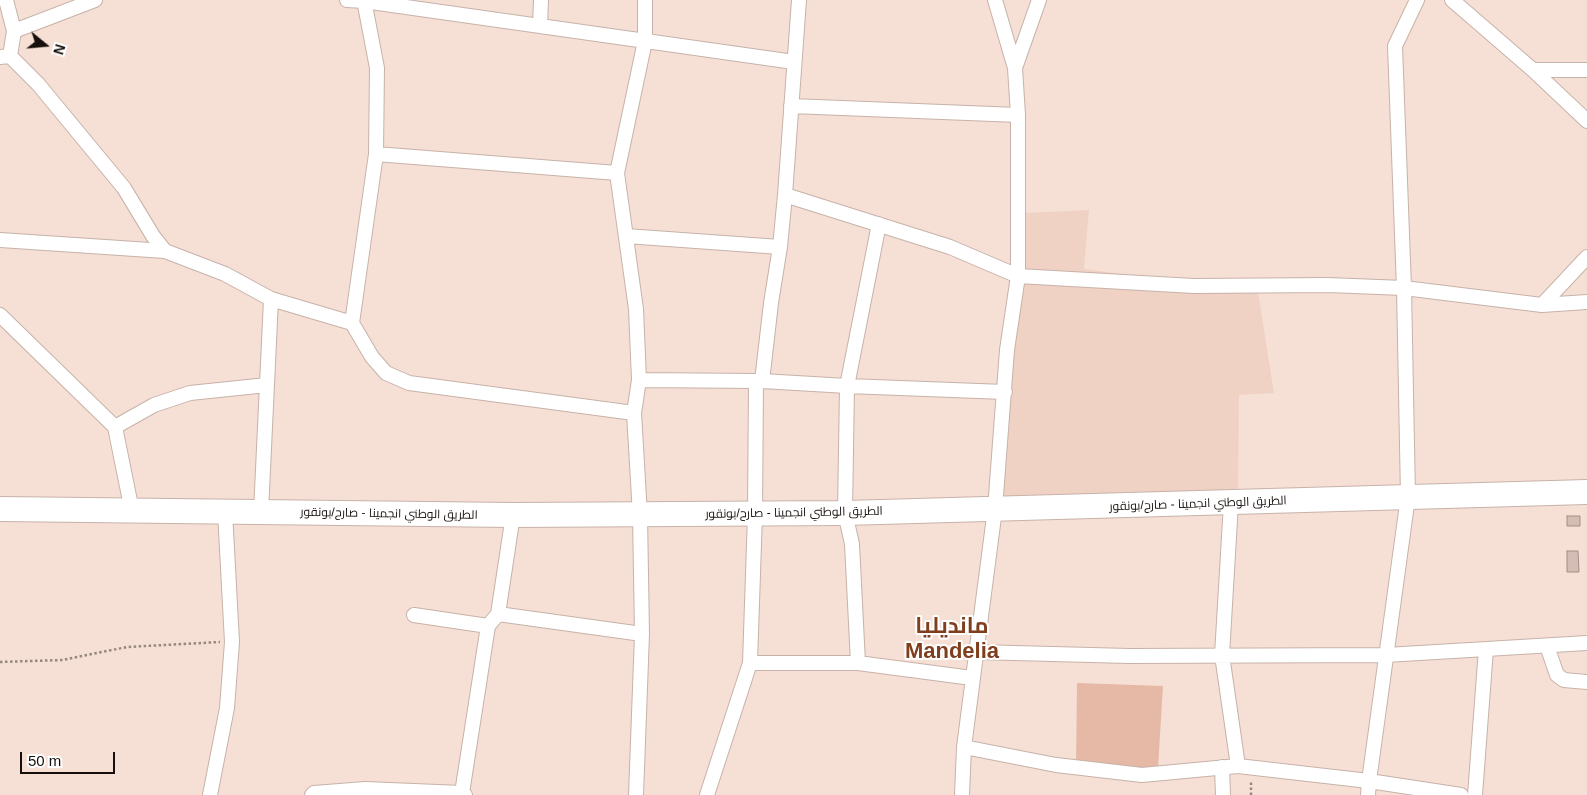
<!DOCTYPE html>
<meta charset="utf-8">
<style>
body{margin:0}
#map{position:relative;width:1587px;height:795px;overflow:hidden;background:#f6e0d5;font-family:Helvetica,sans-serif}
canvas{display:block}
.north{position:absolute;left:20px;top:20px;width:50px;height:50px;-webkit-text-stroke:4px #fff;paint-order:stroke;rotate:107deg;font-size:14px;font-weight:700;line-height:20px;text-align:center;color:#160f0b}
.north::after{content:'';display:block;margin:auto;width:18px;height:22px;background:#160f0b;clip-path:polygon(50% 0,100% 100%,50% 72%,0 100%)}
.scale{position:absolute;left:20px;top:752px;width:95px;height:22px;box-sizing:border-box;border:2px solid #160f0b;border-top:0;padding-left:6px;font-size:15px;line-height:18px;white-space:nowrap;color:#160f0b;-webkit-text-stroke:4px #fff;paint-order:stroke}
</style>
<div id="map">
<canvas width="1587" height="795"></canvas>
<div class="north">N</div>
<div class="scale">50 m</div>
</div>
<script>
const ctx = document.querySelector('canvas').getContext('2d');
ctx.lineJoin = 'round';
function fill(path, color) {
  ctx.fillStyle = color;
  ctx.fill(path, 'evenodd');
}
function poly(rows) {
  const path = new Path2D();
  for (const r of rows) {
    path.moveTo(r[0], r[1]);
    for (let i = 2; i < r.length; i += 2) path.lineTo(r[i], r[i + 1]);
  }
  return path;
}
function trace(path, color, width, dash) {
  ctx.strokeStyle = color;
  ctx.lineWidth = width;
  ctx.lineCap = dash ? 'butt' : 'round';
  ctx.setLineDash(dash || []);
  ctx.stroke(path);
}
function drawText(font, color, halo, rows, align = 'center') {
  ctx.font = font + ' Helvetica,Cairo,sans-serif';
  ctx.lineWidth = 4;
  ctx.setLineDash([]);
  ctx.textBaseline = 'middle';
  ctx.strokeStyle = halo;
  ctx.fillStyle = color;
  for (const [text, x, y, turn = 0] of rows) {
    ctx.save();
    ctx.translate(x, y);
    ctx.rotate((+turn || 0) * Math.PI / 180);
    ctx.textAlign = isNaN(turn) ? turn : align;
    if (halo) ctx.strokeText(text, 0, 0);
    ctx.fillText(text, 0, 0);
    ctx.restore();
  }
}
fill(poly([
 [1089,210,1084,269,1258,292,1274,393,1239,395,1238,495,1000,505,1023,213]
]), '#f0d2c5');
fill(poly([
 [1077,683,1163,686,1158,768,1076,766]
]), '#e5b9a5');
const building = poly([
 [1567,516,1580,516,1580,526,1567,526,1567,516],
 [1567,551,1578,551,1579,572,1567,572,1567,551]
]);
fill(building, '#d3bdb4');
trace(building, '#a28e85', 1);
const minor = poly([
 [6,0,14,31],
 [347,0,364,1,794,62],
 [1452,0,1533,70,1587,121],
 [540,26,541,0],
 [10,56,14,31,95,0],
 [0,57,10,56,38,84,124,188,153,236,165,251,225,274,271,299,352,323,372,357,386,373,409,383,634,413],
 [1015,68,1039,0],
 [1533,70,1587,70],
 [791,106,1018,115],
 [376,154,617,173],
 [785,195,950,247,1018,276,1194,286,1328,285,1404,288,1542,305,1587,302],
 [626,236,780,247],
 [0,240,165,251],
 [1542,305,1587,257],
 [0,315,115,427,132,511],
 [352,323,376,154,377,68,364,0],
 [639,380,756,381],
 [762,381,847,386,1005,392],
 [115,427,154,405,190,393,267,385],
 [1231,503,1222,655,1238,766],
 [261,512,271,299],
 [498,614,513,515],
 [414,615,488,626,498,614,642,634],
 [1547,646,1557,675,1564,680,1587,682],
 [976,652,1129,656,1386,655,1587,643],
 [750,663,858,663,972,678],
 [858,663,852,544,845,513,847,386,879,224],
 [964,747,1056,765,1142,775,1238,766,1369,781,1461,795],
 [1222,767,1223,795],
 [462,793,488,626],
 [210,795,227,708,232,642,225,512],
 [312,795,314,793,365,789,462,793,465,795],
 [636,795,642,634,640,515,634,413,639,380,636,309,617,173,645,41,645,0],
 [707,795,750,663,755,514,756,381,762,381,771,303,780,247,785,195,799,0],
 [962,795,964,747,995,509,1007,350,1018,276,1018,115,1015,68,995,0],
 [1368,795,1369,781,1408,497,1404,288,1395,46,1417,0],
 [1475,795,1486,649]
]);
const trunk = poly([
 [0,509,513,515,845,513,1587,492]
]);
trace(minor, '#c7b2a9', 16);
trace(trunk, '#c7b2a9', 26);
trace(poly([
 [0,662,62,660,127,647,220,642],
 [1251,795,1251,781]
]), '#96877f', 2.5, [2.5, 2.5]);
trace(minor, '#fff', 14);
trace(trunk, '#fff', 24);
drawText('12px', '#160f0b', '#fff', [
 ["الطريق الوطني انجمينا - صارح/بونقور",1198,504,-2],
 ["الطريق الوطني انجمينا - صارح/بونقور",794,513,-1],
 ["الطريق الوطني انجمينا - صارح/بونقور",389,514,1]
]);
drawText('bold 22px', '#7f3f1d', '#fff', [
 ["مانديليا",952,627],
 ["Mandelia",952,652]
]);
</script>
